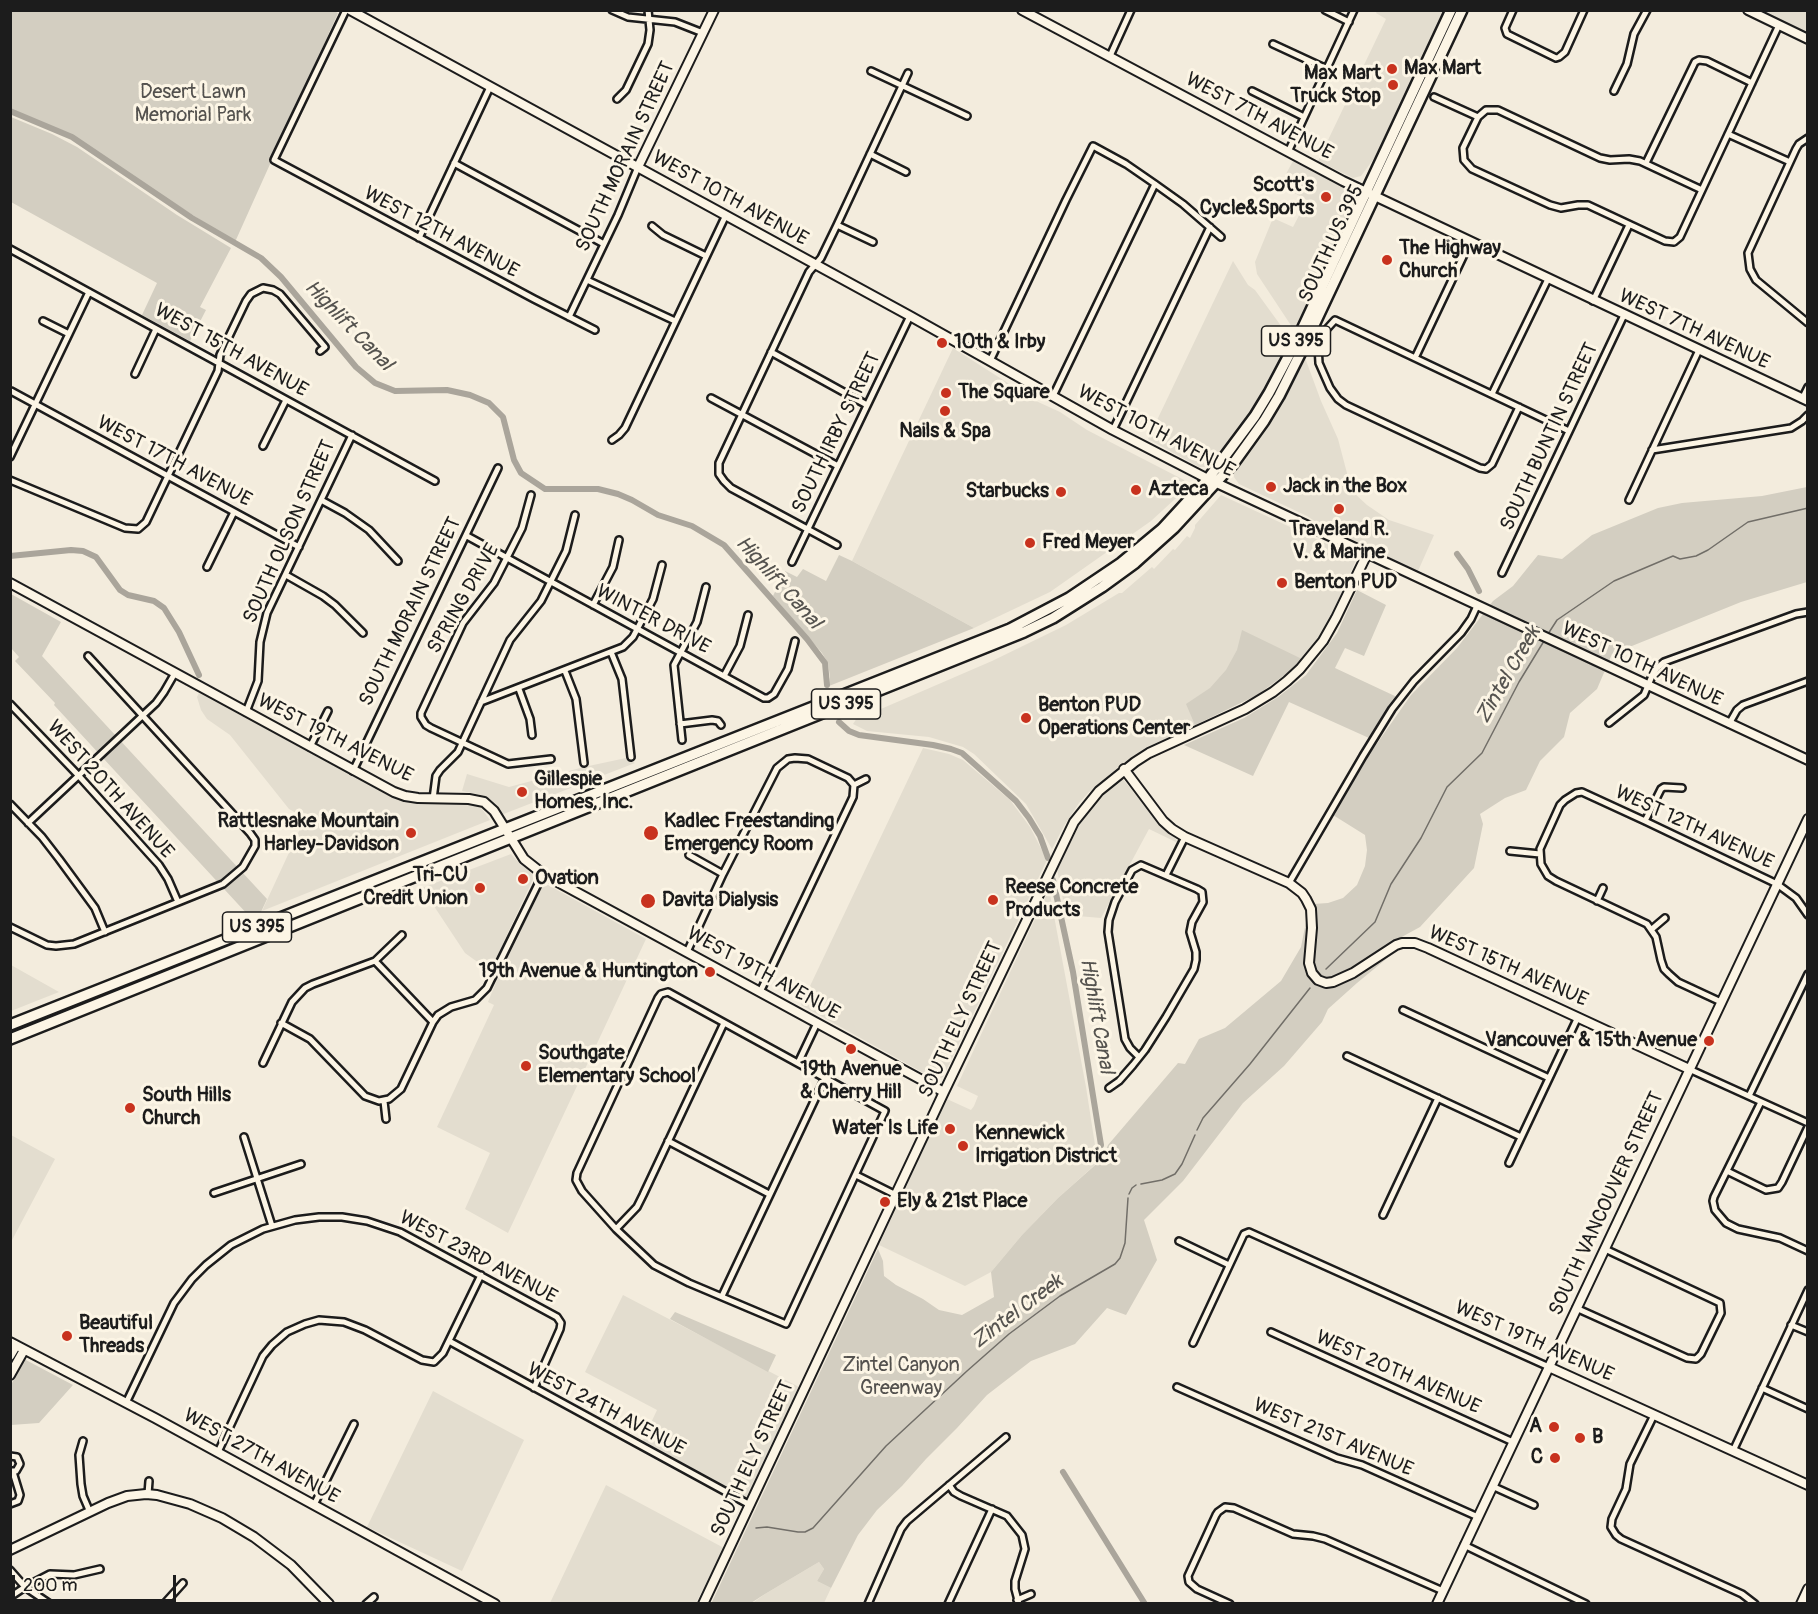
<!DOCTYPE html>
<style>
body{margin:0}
#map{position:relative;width:1818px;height:1614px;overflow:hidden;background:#f3ecdd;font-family:Pangolin,sans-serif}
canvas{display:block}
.frame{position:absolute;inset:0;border:12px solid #1c1c1c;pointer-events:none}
.scale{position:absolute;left:12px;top:1575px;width:164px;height:27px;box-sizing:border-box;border:3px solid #1c1c1c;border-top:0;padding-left:8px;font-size:18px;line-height:21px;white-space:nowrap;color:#1c1c1c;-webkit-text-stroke:4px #fcf5e5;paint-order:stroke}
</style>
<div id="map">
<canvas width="1818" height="1614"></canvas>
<div class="frame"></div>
<div class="scale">200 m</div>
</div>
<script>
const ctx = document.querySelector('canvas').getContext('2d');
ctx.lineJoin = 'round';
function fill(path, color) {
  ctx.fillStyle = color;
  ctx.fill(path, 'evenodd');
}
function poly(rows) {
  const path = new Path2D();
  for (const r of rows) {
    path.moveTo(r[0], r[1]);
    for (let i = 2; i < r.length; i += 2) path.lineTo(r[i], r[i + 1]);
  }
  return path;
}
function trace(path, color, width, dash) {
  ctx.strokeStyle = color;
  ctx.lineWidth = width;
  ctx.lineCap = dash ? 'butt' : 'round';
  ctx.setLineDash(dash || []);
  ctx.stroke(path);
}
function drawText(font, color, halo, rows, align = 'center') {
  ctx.font = font + ' Pangolin,sans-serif';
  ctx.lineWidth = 6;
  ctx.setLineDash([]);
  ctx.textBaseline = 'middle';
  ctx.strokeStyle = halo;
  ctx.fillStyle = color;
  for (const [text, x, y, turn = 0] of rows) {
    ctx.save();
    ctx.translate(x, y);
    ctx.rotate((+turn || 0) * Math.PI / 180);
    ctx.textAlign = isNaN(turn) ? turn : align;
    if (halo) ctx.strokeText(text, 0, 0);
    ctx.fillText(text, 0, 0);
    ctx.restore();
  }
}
fill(poly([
 [1377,11,1446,11,1381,149,1361,176,1353,178,1318,161,1386,19,1376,13],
 [1758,11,1807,11,1807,34],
 [1293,161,1349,189,1354,193,1356,200,1355,207,1296,333,1257,274,1255,262,1273,218,1293,227,1307,200,1280,185],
 [1233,261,1248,285,1255,290,1292,341,1272,381,1240,433,1212,464,1206,467,1199,467,1148,439],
 [953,348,1036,401,1060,412,1087,430,1184,480,1187,488,1151,521,1050,592,974,628,852,561],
 [1304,355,1321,401,1338,439,1348,477,1354,493,1367,505,1389,520,1434,535,1418,571,1319,524,1307,516,1239,484,1234,477,1234,470,1236,466],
 [1221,495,1357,558,1327,626,1302,659,1290,671,1257,695,1144,750,1121,765,1089,792,1079,803,1064,826,1052,849,1026,804,974,754,963,747,929,737,867,731,853,724,859,715,867,715,992,661,1066,625,1119,593,1122,593,1152,567,1154,569,1173,549,1175,550,1187,536,1190,538,1195,528,1195,525],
 [199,693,393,797,407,802,429,804,468,803,479,805,490,820,262,911,305,818,289,809,230,735,207,719,201,710,197,697],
 [923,748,949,754,963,760,1010,800,1030,827,1047,860,943,1077,936,1080,801,1005],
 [626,758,635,763,501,815,491,803,481,795,462,791,467,774,509,787,584,767],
 [1122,778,1159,823,1176,839,1178,843,1149,829,1101,918,1066,915,1057,869,1079,826,1093,806],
 [511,854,520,864,535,875,490,971,465,953,422,888],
 [548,885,646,939,508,1233,465,1209,490,1153,437,1127,494,1005,488,1002,499,975,542,887],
 [1049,889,1086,1087,1095,1145,1088,1158,1097,1163,1058,1198,1022,1235,991,1272,965,1286,879,1245,947,1099,971,1110,974,1106,978,1096,957,1086],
 [11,965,59,992,11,1011],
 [11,1135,55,1159,11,1242],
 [623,1295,799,1387,747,1499,642,1442,657,1410,585,1372],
 [433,1391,524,1440,462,1571,367,1527],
 [606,1485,724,1548,696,1603,550,1603],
 [819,1562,824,1569,817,1581,831,1588,824,1603,751,1604,765,1594]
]), '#e3ddcf');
fill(poly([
 [332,10,338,13,235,242,69,136,11,112,10,11],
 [11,117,52,134,77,147,177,215,231,248,200,307,206,310,190,341,142,315,157,283,11,202],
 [1807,487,1807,582,1741,602,1612,654,1597,689,1570,713,1564,737,1540,761,1526,790,1505,798,1480,814,1483,824,1474,868,1420,927,1387,945,1391,955,1357,983,1328,1009,1322,1022,1284,1066,1243,1103,1183,1181,1144,1220,1157,1260,1126,1315,1107,1308,1075,1344,1031,1361,987,1395,957,1428,926,1459,902,1486,877,1510,858,1535,831,1588,817,1581,824,1569,819,1562,765,1594,751,1603,711,1604,878,1249,883,1261,884,1276,896,1285,923,1299,939,1310,962,1315,994,1297,991,1272,1022,1235,1058,1198,1102,1159,1108,1145,1178,1063,1185,1064,1199,1039,1225,1028,1281,981,1301,947,1308,912,1313,904,1328,903,1343,898,1357,885,1365,866,1367,850,1365,835,1333,815,1364,762,1411,695,1457,648,1493,601,1513,586,1538,555,1562,559,1592,535,1658,508,1682,503,1762,496],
 [839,555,852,561,974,628,829,686,830,677,828,663,822,653,773,596,785,571,797,577,803,569,826,581],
 [1357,590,1386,605,1364,656,1345,648,1335,668,1397,697,1369,738,1289,702,1253,776,1184,745,1244,718,1278,697,1306,675,1337,633],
 [11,594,61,622,42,656,267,899,261,912,249,916,54,705,55,703,15,661,19,657,11,648],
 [1242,630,1302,659,1290,671,1257,695,1195,725,1186,704,1210,688,1226,670,1237,650],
 [675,1312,776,1355,768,1372,670,1319],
 [24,1359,73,1385,39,1423,11,1425,11,1385]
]), '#d3cec1');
trace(poly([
 [1548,634,1557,620,1614,581,1673,556,1680,559,1696,556,1708,550,1748,522,1808,508],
 [1326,969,1375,922,1391,884,1421,838,1447,787,1482,753,1519,682,1544,641],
 [1197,1130,1203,1118,1250,1064,1310,988],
 [1101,1145,1103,1152],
 [1141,1184,1162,1180,1175,1174,1182,1164,1195,1135],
 [1129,1194,1132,1188,1136,1185],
 [756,1528,767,1527,798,1532,805,1532,813,1528,886,1446,967,1371,1009,1334,1060,1296,1115,1264,1120,1258,1125,1243,1128,1198]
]), '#716e68', 1.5);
trace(poly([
 [10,111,72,137,192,218,261,258,281,277,356,367,375,383,395,391,447,390,470,395,489,403,503,417,514,460,521,473,545,489,598,489,618,494,632,500,658,515,692,526,724,545,807,639,825,663,827,685],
 [1457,554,1468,569,1479,591],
 [10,556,71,550,83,551,96,557,120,590,128,595,154,601,164,608,179,632,199,675],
 [839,722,849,731,859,735,933,745,951,749,962,753,1016,801,1029,818,1040,836,1048,858],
 [1053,880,1073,972,1101,1145,1096,1157],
 [1063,1472,1145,1604]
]), '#aaa59b', 6);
const street = poly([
 [346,10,274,160,534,299,595,330],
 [612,10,628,17,675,22,703,33],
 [1325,10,1349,22],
 [1513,10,1505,28,1507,34,1556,58,1559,57,1565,52,1584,10],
 [1273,44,1327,69],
 [1110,56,1131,10],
 [871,71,967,116],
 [1252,91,1304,117],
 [1614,91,1627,64,1634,34,1647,10],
 [1434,97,1478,117,1486,110,1498,110,1600,158,1610,160,1629,159,1640,161,1702,190],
 [617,99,626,90,648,44,650,30,648,10],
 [1478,117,1463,148,1464,160,1472,169,1550,205,1561,208,1578,205,1588,205,1665,241,1674,242,1680,237,1779,25],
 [1728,134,1790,162],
 [1808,138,1799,144,1796,149,1748,253,1750,269,1756,280,1808,323],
 [1288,152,1354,10],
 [870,154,906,172],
 [454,163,604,244],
 [1646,163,1695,62,1699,60,1707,61,1752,83],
 [837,225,873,242],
 [652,226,663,235,706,256],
 [419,238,490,87],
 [10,249,435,481],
 [587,280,675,321],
 [1593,301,1629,225],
 [569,317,618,215,638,167],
 [43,321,69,334],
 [771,352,867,405],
 [1415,358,1470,242],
 [990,361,1066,200,1093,146,1126,164,1155,184,1183,204,1221,237],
 [135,374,156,329],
 [11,391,299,547],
 [1492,394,1548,279],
 [1053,396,1155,184],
 [711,398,838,466],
 [1802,399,1808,387],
 [1519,407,1492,464,1486,469,1480,468,1346,405,1338,399,1330,388,1319,363,1318,346,1325,331,1335,320,1569,431],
 [1113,430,1210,227],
 [612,440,619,435,625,428,726,215],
 [263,446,286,400],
 [1652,450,1791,428,1802,421,1808,415],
 [10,457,89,292],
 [10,480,125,528,138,529,146,522,218,371,220,355,246,301,251,294,263,288,273,290,280,294,325,347,320,351],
 [531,495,522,528,494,583,463,623,421,713,421,717,426,725,431,728,508,764,551,759],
 [321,500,345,513,369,530,398,561],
 [1629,500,1699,350],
 [467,536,764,698,768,698,774,694,788,669,795,641],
 [837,545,731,488,724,481,719,474,719,463,809,272,821,258,837,225,908,73],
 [792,562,910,316],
 [207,567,234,512],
 [1502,573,1624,315],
 [286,575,323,596,335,605,363,633],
 [593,605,613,567,619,540],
 [611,652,622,679,631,757],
 [565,671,576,699,584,763],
 [724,676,740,646,748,615],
 [519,689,530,719,532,735],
 [481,702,623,647,633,637,653,599,662,565],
 [10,704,78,775,159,865,168,879,178,902],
 [246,712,258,681,260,642,267,613,352,435],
 [1609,723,1644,695,1652,676,1657,668,1664,662,1796,614,1808,612],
 [680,724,712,720,718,721,721,725],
 [1729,724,1737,710,1743,705,1808,681],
 [682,740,674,665,697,622,706,587],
 [310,747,328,711],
 [353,771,498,468],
 [854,785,866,779],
 [433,799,436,776,440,770,458,752,510,640,541,601,566,551,575,515],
 [10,804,42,837,59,859,95,908,105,932],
 [1645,821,1661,789,1664,787,1682,788],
 [28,823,156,703,164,692,175,673],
 [1510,851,1540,854],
 [689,855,723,874],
 [1166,875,1185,837],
 [1289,883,1363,756,1392,709,1414,681,1461,633,1471,619,1477,606],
 [1597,901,1603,888],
 [10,927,47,945,56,946,74,944,223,884,243,867,255,846,255,840,250,833,88,656],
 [1652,929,1665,918],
 [687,952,723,874,777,768,788,759,795,758,808,759,848,778,854,785],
 [375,961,433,1022],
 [668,992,885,1111,786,1324,689,1283,654,1265,616,1229,582,1191,576,1180,577,1173,658,998,661,994,668,992],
 [760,992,853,797,854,785],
 [1721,1002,1678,982,1669,974,1664,969,1661,960,1656,937,1647,924,1556,881,1548,876,1541,864,1540,849,1560,805,1565,800,1576,793,1582,792,1645,821,1777,884,1796,898,1808,915],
 [1403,1010,1549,1078],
 [281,1023,310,1039,365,1096,379,1101,389,1099,401,1089,433,1022,438,1015,451,1007,475,1000,487,988,543,874],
 [1347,1056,1521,1137],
 [263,1063,292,1002,305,988,313,984,375,961,402,935],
 [798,1063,817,1023],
 [1689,1069,1808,1123],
 [1109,1088,1119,1081,1133,1065,1145,1050,1166,1017,1194,969,1196,960,1196,952,1190,932,1192,922,1203,902,1202,892,1197,889,1141,865,1132,870,1115,902,1109,920,1108,932,1125,1039,1130,1048,1139,1057],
 [1749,1096,1808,974],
 [384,1101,386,1119],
 [1761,1102,1714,1197,1713,1201,1715,1210,1726,1223,1738,1229,1780,1238,1808,1251],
 [244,1137,272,1226],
 [668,1141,769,1194],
 [1509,1163,1578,1017],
 [1727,1171,1766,1190,1778,1188,1782,1182,1808,1127],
 [856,1175,896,1195],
 [214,1193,301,1164],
 [1383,1215,1438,1098],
 [616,1229,637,1207,643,1195,724,1023],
 [1179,1241,1229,1265],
 [722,1296,825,1078],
 [1576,1308,1687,1358,1696,1359,1701,1354,1721,1313,1720,1303,1605,1249],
 [1791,1325,1808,1332],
 [1271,1332,1513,1442],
 [449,1341,750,1505],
 [1193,1343,1244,1234,1249,1232,1549,1367],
 [1177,1387,1337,1458,1362,1465,1478,1517],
 [1762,1388,1808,1409],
 [126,1403,174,1303,192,1279,206,1265,231,1245,263,1229,295,1220,319,1217,342,1217,367,1221,400,1232,557,1317,561,1323,560,1329,534,1388],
 [1654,1415,1630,1464,1626,1489,1612,1519,1611,1527,1616,1535,1621,1539,1742,1594,1755,1604],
 [83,1441,79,1455,81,1484,83,1496,89,1510],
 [1733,1451,1808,1290],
 [218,1452,263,1356,272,1345,287,1332,305,1324,319,1320,344,1322,365,1330,422,1360,434,1362,443,1353,481,1275],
 [10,1456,17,1457,20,1464,16,1471,10,1471],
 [949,1485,954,1492,961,1496,1007,1516,1022,1535,1025,1549,1015,1581,1015,1589,1019,1604],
 [1492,1486,1534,1505],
 [148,1494,149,1481],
 [10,1504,18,1501,20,1495,13,1472],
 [314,1505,354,1424],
 [1464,1545,1586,1604],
 [10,1570,25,1587,50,1604],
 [10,1597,25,1587,50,1574,74,1575,100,1569],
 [1017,1600,1031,1594],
 [164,1604,183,1583],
 [366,1604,374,1597],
 [868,1604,901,1529,907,1521,1006,1437],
 [948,1604,992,1509],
 [1230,1604,1197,1589,1189,1582,1188,1576,1216,1515,1218,1512,1225,1507,1234,1508,1293,1534,1313,1536,1325,1539,1443,1591]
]);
const secondary = poly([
 [350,10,910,316,1113,430,1208,479,1808,760],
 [1022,10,1343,181,1808,401],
 [1748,10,1808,39],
 [638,167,714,10],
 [10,583,394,792,405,796,418,798,469,799,484,802,494,811,524,859,543,874,944,1092],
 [1124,769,1163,821,1172,829,1185,837,1289,883,1302,893,1306,899,1311,909,1312,928,1309,963,1312,973,1318,980,1326,983,1333,982,1353,973,1396,945,1402,943,1415,943,1428,948,1689,1069],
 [10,1342,155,1418,495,1604],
 [10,1356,16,1346],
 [1549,1367,1808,1485],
 [10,1375,24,1350],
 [10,1550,108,1503,127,1496,146,1494,157,1495,190,1504,222,1518,254,1537,291,1565,329,1604],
 [703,1604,944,1092,1074,822,1099,791,1135,762,1149,753,1245,709,1273,692,1287,681,1300,669,1323,641,1336,618,1367,554],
 [1437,1604,1808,819],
 [1801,1604,1808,1589]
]);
const highway = poly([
 [10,1025,1010,629,1069,598,1121,563,1162,529,1208,479,1255,416,1269,393,1298,338,1451,10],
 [10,1039,1024,632,1053,618,1102,587,1135,563,1174,528,1233,464,1264,421,1279,396,1306,342,1462,10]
]);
trace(street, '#1c1c1c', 10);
trace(secondary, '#1c1c1c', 12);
trace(highway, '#1c1c1c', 14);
trace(street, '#fcf5e5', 5);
trace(secondary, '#fcf5e5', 8);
trace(highway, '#fcf5e5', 9);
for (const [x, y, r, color] of [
 [1392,69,6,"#c8321e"],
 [1393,85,6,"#c8321e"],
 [1326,197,6,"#c8321e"],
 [1387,260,6,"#c8321e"],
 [942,343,6,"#c8321e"],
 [946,393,6,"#c8321e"],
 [945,411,6,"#c8321e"],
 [1271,487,6,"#c8321e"],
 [1136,490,6,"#c8321e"],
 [1061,492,6,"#c8321e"],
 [1339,509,6,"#c8321e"],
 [1030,543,6,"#c8321e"],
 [1282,583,6,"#c8321e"],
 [1026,718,6,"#c8321e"],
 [522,792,6,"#c8321e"],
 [411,833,6,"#c8321e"],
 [651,833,8,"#c8321e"],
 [523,879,6,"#c8321e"],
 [480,888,6,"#c8321e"],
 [993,900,6,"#c8321e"],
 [648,901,8,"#c8321e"],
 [710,972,6,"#c8321e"],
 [1709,1041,6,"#c8321e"],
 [851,1049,6,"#c8321e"],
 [526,1066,6,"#c8321e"],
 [130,1108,6,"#c8321e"],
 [950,1129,6,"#c8321e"],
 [963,1146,6,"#c8321e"],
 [885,1202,6,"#c8321e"],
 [67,1336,6,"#c8321e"],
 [1554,1427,6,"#c8321e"],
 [1580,1438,6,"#c8321e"],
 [1555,1458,6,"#c8321e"]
]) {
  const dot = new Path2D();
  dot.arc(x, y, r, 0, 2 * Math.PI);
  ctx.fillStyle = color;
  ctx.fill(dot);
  trace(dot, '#fcf5e5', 2);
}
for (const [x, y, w] of [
 [1296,341,69],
 [846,704,69],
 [257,927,69]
]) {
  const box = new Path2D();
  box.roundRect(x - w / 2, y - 15, w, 30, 4.5);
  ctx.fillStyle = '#fcf5e5';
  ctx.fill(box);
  trace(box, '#1c1c1c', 1.5);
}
drawText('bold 18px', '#1c1c1c', null, [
 ["US 395",1296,341],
 ["US 395",846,704],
 ["US 395",257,927]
]);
drawText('bold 20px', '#1c1c1c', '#fcf5e5', [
 ["Max Mart",1404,69],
 ["Max Mart",1381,74,"right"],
 ["Truck Stop",1381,97,"right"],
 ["Scott's",1314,186,"right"],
 ["Cycle&Sports",1314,209,"right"],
 ["The Highway",1399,249],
 ["Church",1399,272],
 ["10th & Irby",954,343],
 ["The Square",958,393],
 ["Nails & Spa",945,432,"center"],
 ["Jack in the Box",1283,487],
 ["Azteca",1148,490],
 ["Starbucks",1049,492,"right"],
 ["Traveland R.",1339,530,"center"],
 ["V. & Marine",1339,553,"center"],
 ["Fred Meyer",1042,543],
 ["Benton PUD",1294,583],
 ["Benton PUD",1038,706],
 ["Operations Center",1038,729],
 ["Gillespie",534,780],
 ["Homes, Inc.",534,803],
 ["Rattlesnake Mountain",399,822,"right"],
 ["Harley-Davidson",399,845,"right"],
 ["Kadlec Freestanding",664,822],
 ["Emergency Room",664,845],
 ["Tri-CU",468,876,"right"],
 ["Credit Union",468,899,"right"],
 ["Ovation",535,879],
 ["Reese Concrete",1005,888],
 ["Products",1005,911],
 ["Davita Dialysis",662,901],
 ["19th Avenue & Huntington",698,972,"right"],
 ["Vancouver & 15th Avenue",1697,1041,"right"],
 ["Southgate",538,1054],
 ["Elementary School",538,1077],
 ["19th Avenue",851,1070,"center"],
 ["& Cherry Hill",851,1093,"center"],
 ["South Hills",142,1096],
 ["Church",142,1119],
 ["Water Is Life",938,1129,"right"],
 ["Kennewick",975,1134],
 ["Irrigation District",975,1157],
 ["Ely & 21st Place",897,1202],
 ["Beautiful",79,1324],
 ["Threads",79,1347],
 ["A",1542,1427,"right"],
 ["B",1592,1438],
 ["C",1543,1458,"right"]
], 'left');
drawText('20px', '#53514e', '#fcf5e5', [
 ["Desert Lawn",193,93],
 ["Memorial Park",193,116],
 ["Zintel Canyon",901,1366],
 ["Greenway",901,1389]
]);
drawText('20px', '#1c1c1c', '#fcf5e5', [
 ["WEST 7TH AVENUE",1259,117,28],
 ["SOUTH MORAIN STREET",626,157,-65],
 ["WEST 10TH AVENUE",730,199,29],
 ["WEST 12TH AVENUE",441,233,28],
 ["SOUTH US 395",1332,244,-65],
 ["WEST 7TH AVENUE",1694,330,25],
 ["WEST 15TH AVENUE",231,351,29],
 ["WEST 10TH AVENUE",1156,432,28],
 ["SOUTH IRBY STREET",837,433,-64],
 ["SOUTH BUNTIN STREET",1550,437,-65],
 ["WEST 17TH AVENUE",174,462,28],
 ["SOUTH OLSON STREET",290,532,-66],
 ["SPRING DRIVE",464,599,-60],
 ["SOUTH MORAIN STREET",411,612,-64],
 ["WINTER DRIVE",653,620,28],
 ["WEST 10TH AVENUE",1642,665,25],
 ["WEST 19TH AVENUE",335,739,27],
 ["WEST 20TH AVENUE",110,790,48],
 ["WEST 12TH AVENUE",1694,828,25],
 ["WEST 15TH AVENUE",1508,967,24],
 ["WEST 19TH AVENUE",763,974,29],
 ["SOUTH ELY STREET",961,1020,-65],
 ["SOUTH VANCOUVER STREET",1607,1204,-65],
 ["WEST 23RD AVENUE",478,1258,28],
 ["WEST 19TH AVENUE",1534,1342,24],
 ["WEST 20TH AVENUE",1398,1373,24],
 ["WEST 24TH AVENUE",606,1410,28],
 ["WEST 21ST AVENUE",1333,1438,23],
 ["WEST 27TH AVENUE",261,1457,29],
 ["SOUTH ELY STREET",753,1459,-65]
]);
drawText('italic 21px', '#55534f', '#fcf5e5', [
 ["Highlift Canal",348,326,46],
 ["Highlift Canal",778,583,48],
 ["Zintel Creek",1509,675,-60],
 ["Highlift Canal",1096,1016,80],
 ["Zintel Creek",1018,1312,-37]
]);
</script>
